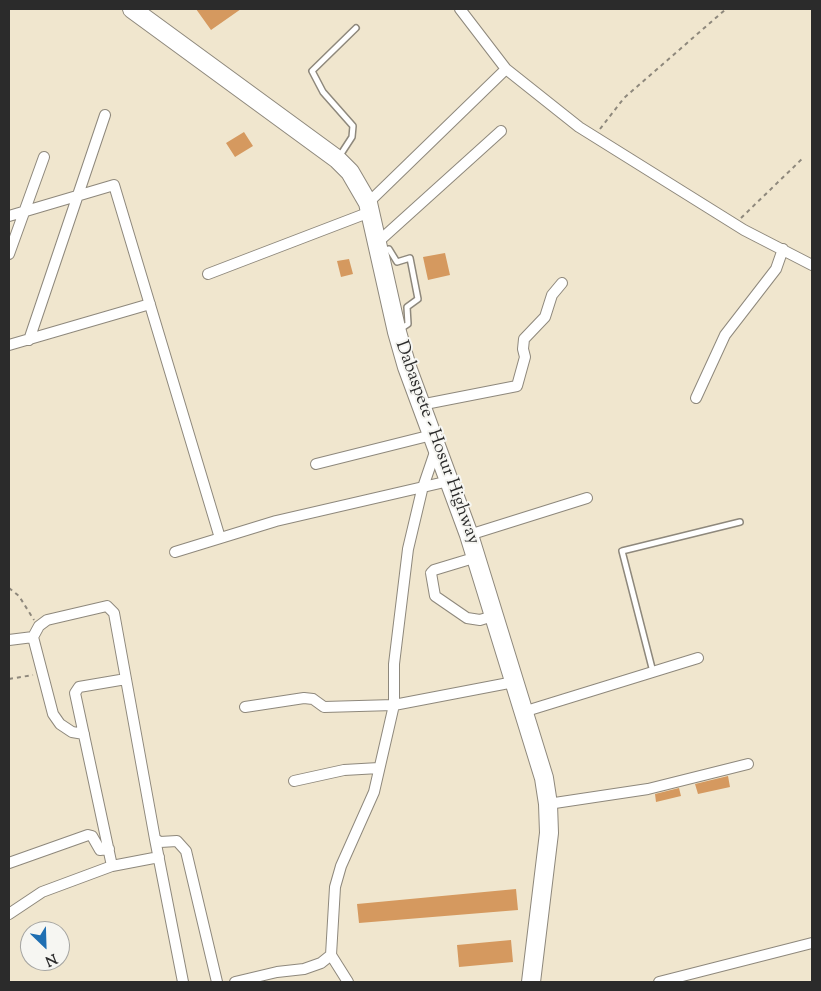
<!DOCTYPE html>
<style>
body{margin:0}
#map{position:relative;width:821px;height:991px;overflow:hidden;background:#f0e6ce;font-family:"Sorts Mill Goudy",serif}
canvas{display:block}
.frame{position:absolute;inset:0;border:10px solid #2b2b2b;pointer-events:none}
.north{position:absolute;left:20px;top:921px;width:50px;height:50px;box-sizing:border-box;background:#f6f6f2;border:1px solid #a5a5a2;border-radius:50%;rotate:156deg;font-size:14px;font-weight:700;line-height:20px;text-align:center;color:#2b2b2b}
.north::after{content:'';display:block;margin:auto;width:18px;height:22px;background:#1f6fb2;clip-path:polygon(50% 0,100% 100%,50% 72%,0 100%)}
</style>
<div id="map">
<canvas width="821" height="991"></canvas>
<div class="frame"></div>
<div class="north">N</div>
</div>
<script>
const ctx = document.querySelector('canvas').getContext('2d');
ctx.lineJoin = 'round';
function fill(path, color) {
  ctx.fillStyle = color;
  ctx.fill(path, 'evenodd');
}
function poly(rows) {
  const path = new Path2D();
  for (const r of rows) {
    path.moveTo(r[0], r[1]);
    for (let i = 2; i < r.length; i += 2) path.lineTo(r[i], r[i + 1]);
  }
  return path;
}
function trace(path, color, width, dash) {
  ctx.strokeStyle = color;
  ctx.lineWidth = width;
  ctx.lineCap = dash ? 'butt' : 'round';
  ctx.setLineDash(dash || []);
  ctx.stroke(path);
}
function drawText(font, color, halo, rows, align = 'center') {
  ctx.font = font + ' "Sorts Mill Goudy",serif';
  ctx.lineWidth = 4;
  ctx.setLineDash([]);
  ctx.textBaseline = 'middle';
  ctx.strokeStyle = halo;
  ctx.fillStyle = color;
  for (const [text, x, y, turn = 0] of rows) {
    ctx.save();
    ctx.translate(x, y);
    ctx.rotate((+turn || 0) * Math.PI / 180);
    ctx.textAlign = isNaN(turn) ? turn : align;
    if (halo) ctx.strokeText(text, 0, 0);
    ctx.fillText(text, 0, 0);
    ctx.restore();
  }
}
fill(poly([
 [196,9,241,9,211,30],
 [244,132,253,146,235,157,226,143],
 [445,253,450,275,428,280,423,257],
 [349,259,353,274,341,277,337,261],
 [728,776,730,787,698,794,695,784],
 [679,788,681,796,656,802,655,794],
 [516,889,518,910,359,923,357,904],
 [511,940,513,962,459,967,457,945]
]), '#d5995f');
const service = poly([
 [339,157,352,137,353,126,323,92,312,71,356,28],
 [381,251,389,249,397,262,410,258,418,299,407,307,408,324,399,330],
 [653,672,622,551,740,522]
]);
const minor = poly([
 [460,9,506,69,579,127,744,230,812,265],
 [368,203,506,69],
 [9,216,114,185,220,538],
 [378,242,501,131],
 [9,254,44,157],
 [208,274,370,212],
 [29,340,105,115],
 [9,345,150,304],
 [696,398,725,335,776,269,783,249],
 [420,405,517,386,525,357,523,349,524,339,545,317,552,295,562,283],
 [316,464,432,435],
 [469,535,587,498],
 [175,552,276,521,449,481],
 [477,557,434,570,431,573,435,596,467,618,480,620,493,616],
 [33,637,39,626,47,620,107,606,114,613,155,839,160,842,177,841,186,851,217,982],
 [9,640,33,637,53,714,60,724,72,732,84,734],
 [126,679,79,687,75,693,112,866,159,857],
 [245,707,304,698,313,699,324,707,394,705,514,682],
 [523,712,698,658],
 [294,781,344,770,379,768],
 [548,804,648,789,748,764],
 [155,839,183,982],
 [9,863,88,835,92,836,100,850,109,849],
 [9,914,42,892,112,866],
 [331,955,348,982],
 [235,982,277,972,304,969,321,963,331,955,335,887,341,866,374,792,394,705,394,664,408,549,422,490,436,449],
 [659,982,812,943]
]);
const trunk = poly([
 [132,9,337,159,350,172,368,203,397,332,407,367,469,535,544,778,548,804,549,833,531,982]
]);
trace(service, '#8e887c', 8);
trace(minor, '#8e887c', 12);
trace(trunk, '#8e887c', 20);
trace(poly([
 [600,129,624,98,726,9],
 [741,218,804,157],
 [9,588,19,596,34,620],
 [9,679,33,675]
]), '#8e887c', 2, [4, 4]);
trace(service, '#fff', 5);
trace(minor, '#fff', 10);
trace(trunk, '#fff', 18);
drawText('18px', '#2b2b2b', '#f6f6f2', [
 ["Dabaspete - Hosur Highway",436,443,70]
]);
</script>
